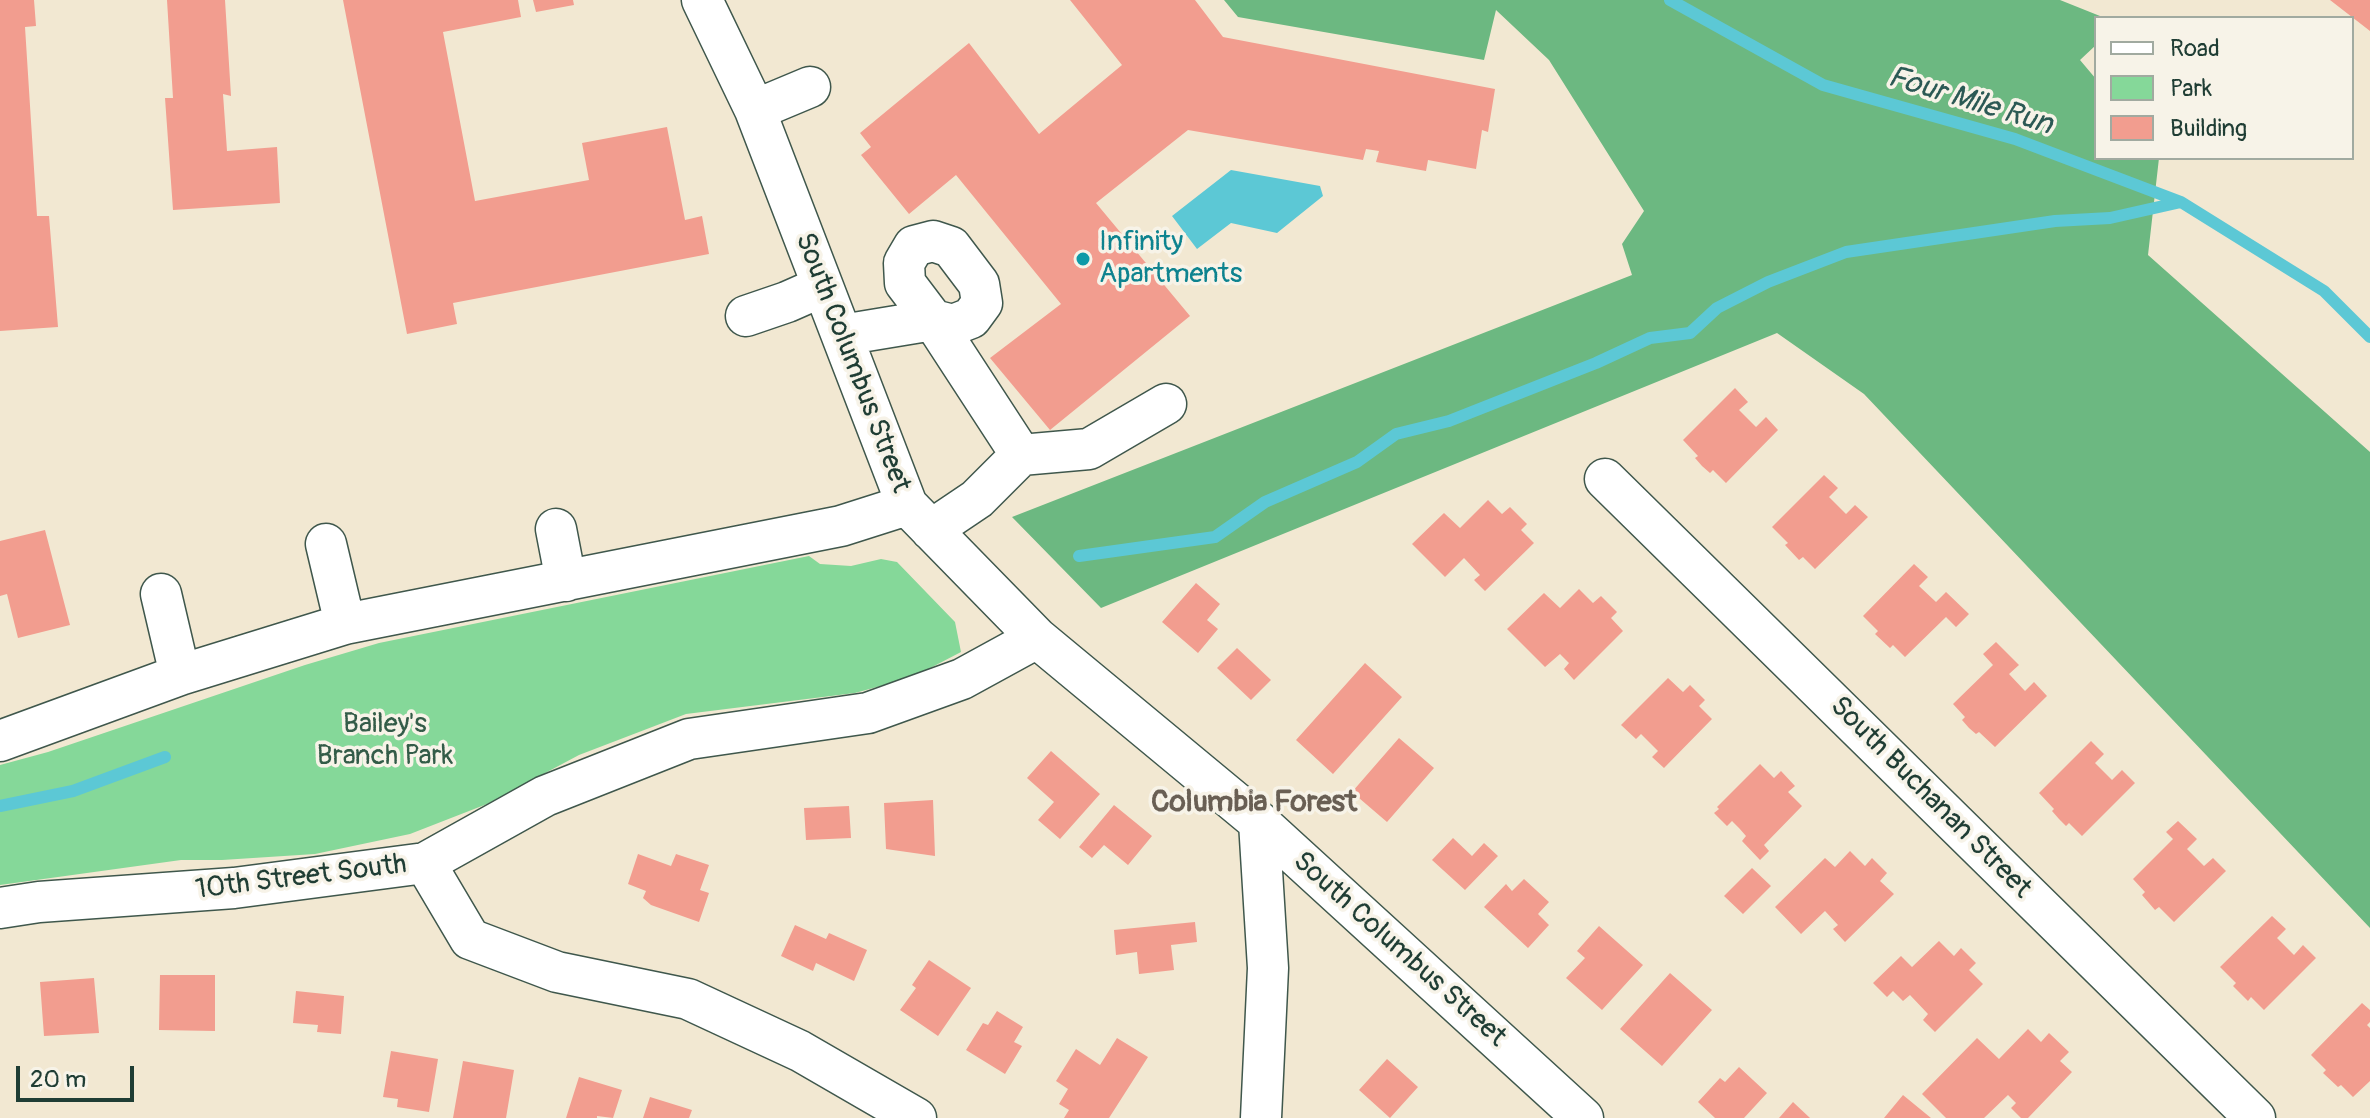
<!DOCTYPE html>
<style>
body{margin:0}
#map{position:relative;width:2370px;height:1118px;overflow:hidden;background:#f2e8d2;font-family:Pangolin,sans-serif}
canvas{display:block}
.legend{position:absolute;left:2094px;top:16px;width:260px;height:144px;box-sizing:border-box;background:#f7f3e8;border:2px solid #a1aaa0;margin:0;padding:10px 14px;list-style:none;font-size:24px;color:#1f3d34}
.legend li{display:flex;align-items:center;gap:16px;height:40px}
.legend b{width:40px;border:2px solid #a1aaa0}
.scale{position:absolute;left:16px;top:1066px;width:118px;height:36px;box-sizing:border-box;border:4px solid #1f3d34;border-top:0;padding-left:10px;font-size:24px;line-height:28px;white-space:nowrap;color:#1f3d34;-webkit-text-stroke:6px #f7f3e8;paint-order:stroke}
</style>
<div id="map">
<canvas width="2370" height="1118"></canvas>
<ul class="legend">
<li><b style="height:10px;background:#fff"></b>Road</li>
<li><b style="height:22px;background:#85d899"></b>Park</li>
<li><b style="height:22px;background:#f29d8f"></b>Building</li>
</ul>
<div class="scale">20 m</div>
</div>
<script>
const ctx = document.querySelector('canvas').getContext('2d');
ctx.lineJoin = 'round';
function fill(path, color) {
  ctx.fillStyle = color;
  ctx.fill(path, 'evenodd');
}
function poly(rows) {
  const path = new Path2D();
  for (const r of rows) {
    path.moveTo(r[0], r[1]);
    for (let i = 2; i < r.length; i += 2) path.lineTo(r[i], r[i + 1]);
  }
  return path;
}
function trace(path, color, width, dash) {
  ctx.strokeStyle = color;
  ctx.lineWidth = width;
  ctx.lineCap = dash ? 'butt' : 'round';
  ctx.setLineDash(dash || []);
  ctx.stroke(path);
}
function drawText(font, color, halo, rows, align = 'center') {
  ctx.font = font + ' Pangolin,sans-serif';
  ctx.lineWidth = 7;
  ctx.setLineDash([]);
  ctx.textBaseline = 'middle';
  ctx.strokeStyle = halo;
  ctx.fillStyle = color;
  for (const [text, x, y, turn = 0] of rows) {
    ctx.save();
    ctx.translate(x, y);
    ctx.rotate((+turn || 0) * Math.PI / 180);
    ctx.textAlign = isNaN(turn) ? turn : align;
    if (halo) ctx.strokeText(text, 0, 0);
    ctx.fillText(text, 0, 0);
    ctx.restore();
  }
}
fill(poly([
 [809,556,820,564,851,566,881,559,897,562,955,622,961,652,913,677,855,693,686,714,579,755,487,804,410,834,315,854,222,860,181,860,0,885,0,765,48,752,305,665,379,643]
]), '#85d899');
fill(poly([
 [1224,0,2060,0,2105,18,2096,18,2096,45,2080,60,2096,79,2096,158,2159,158,2148,255,2370,452,2370,928,1864,394,1777,333,1101,608,1012,517,1632,275,1622,244,1644,211,1549,60,1496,10,1484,60,1238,17]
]), '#6cb881');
fill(poly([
 [1231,170,1320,186,1323,196,1277,233,1231,223,1197,249,1172,216]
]), '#5cc8d5');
trace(poly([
 [1670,0,1823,85,2015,139,2181,202,2324,291,2370,337],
 [1079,556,1215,537,1265,502,1357,462,1396,434,1449,421,1596,363,1650,338,1690,333,1717,308,1768,282,1846,252,2055,221,2110,218,2181,202],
 [0,806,73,791,165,757]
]), '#5cc8d5', 12);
fill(poly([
 [0,0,34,0,36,26,25,27,37,216,49,216,58,327,0,331],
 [167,0,225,0,231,96,223,94,227,151,277,147,280,203,173,210,165,98,173,98],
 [343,0,518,0,521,17,443,32,475,201,589,180,582,143,667,127,685,220,702,216,709,254,453,303,457,324,407,334],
 [533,0,573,0,574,5,536,12],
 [1070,0,1195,0,1223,37,1495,89,1488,132,1482,130,1476,169,1428,160,1426,171,1376,162,1379,151,1366,149,1363,160,1188,130,1096,203,1190,316,1050,430,990,358,1061,304,956,175,909,214,861,155,871,147,860,133,969,43,1039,134,1122,65],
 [2330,0,2370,0,2370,31],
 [1735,388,1748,402,1739,410,1756,427,1766,417,1778,430,1726,483,1713,470,1710,473,1702,466,1695,458,1698,456,1683,440],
 [1824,475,1838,488,1829,497,1846,514,1855,505,1868,517,1815,569,1803,557,1799,560,1785,545,1788,543,1772,527],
 [1488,500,1502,514,1510,507,1527,524,1521,530,1534,543,1485,591,1474,580,1480,575,1464,558,1445,577,1412,544,1444,513,1460,528],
 [45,530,70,625,18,638,7,594,0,596,0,541],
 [1914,564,1928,577,1919,586,1936,602,1946,592,1969,614,1956,627,1946,617,1905,657,1893,645,1890,648,1875,634,1878,631,1863,616],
 [1196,583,1220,604,1207,620,1218,629,1198,653,1162,622],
 [1579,589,1593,603,1601,596,1617,612,1611,618,1623,631,1574,680,1564,669,1569,663,1560,654,1545,667,1507,629,1544,593,1560,608],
 [1996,642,2019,665,2009,674,2025,691,2034,682,2047,696,1995,747,1979,732,1976,734,1969,728,1962,720,1965,717,1953,704,1993,665,1983,654],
 [1237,648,1271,680,1251,700,1217,668],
 [1365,663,1402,697,1333,774,1296,740],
 [1668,678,1683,692,1690,685,1705,700,1699,706,1712,719,1664,768,1652,757,1658,751,1641,734,1636,739,1621,725],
 [1399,738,1434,768,1387,822,1352,792],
 [2091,741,2104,754,2095,763,2112,780,2122,770,2135,783,2082,836,2069,823,2066,826,2059,819,2052,811,2054,809,2039,793],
 [1051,751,1100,794,1060,839,1038,820,1054,802,1027,778],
 [1760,764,1774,778,1781,771,1795,786,1788,792,1802,806,1764,845,1769,851,1760,860,1742,841,1746,836,1739,828,1732,821,1727,826,1714,813,1719,809,1717,807],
 [933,800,935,856,886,849,884,803],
 [1114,805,1152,836,1128,865,1104,845,1092,858,1079,847],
 [849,806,851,838,806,840,804,808],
 [2178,821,2197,839,2187,849,2204,866,2213,858,2226,871,2174,922,2159,907,2155,910,2142,895,2145,892,2133,879,2173,839,2166,832],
 [1453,838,1472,856,1484,843,1498,856,1465,890,1432,860],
 [1850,851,1865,866,1872,858,1887,873,1880,881,1894,894,1845,942,1833,929,1838,925,1825,911,1801,934,1775,907,1825,858,1835,867],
 [638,854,671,866,676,854,709,865,700,890,709,893,699,922,651,905,643,898,646,891,628,884],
 [1752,868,1771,886,1743,914,1724,896],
 [1524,879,1549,902,1538,914,1549,925,1528,948,1484,907,1506,884,1512,891],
 [2272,916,2286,929,2277,938,2294,955,2303,945,2316,958,2264,1010,2251,997,2248,1001,2233,986,2236,983,2220,967],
 [1195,922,1197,942,1171,945,1174,970,1139,974,1137,952,1116,955,1114,930],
 [795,925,826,939,829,933,867,950,854,981,816,963,813,971,781,956],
 [1599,926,1643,965,1602,1010,1566,978,1585,958,1577,951],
 [1939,941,1954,956,1961,948,1976,963,1969,970,1983,984,1935,1032,1923,1020,1928,1014,1910,995,1903,1001,1893,991,1887,997,1873,983,1901,956,1912,967],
 [929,960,971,988,938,1036,900,1010,916,988,912,985],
 [1670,973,1712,1010,1662,1066,1620,1029],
 [160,975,215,975,215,1031,159,1030],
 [94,978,99,1033,44,1036,40,982],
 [296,991,344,996,341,1034,317,1032,318,1025,293,1023],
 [2362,1003,2370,1010,2370,1022,2367,1025,2370,1028,2370,1081,2353,1097,2341,1085,2338,1087,2323,1073,2326,1070,2311,1055],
 [997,1011,1023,1027,1014,1042,1022,1046,1005,1074,966,1050,983,1023,988,1025],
 [2028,1029,2041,1042,2049,1033,2069,1052,2060,1061,2072,1072,2028,1118,2021,1118,2011,1108,2016,1103,2008,1095,1984,1118,1946,1118,1922,1094,1977,1038,1999,1059],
 [1117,1038,1148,1057,1109,1118,1064,1118,1069,1110,1059,1104,1068,1089,1056,1081,1076,1049,1100,1065],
 [391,1051,438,1059,429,1112,397,1107,398,1099,383,1097],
 [1387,1059,1418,1087,1390,1118,1359,1090],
 [463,1061,514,1070,506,1118,453,1118],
 [1739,1067,1767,1093,1744,1118,1715,1118,1698,1102,1720,1078,1725,1082],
 [579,1077,622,1090,613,1118,597,1116,597,1118,566,1118],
 [1903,1095,1931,1118,1884,1118],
 [650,1097,692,1110,689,1118,643,1118],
 [1793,1102,1810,1118,1779,1118]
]), '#f29d8f');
const minor = poly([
 [702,0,755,110,907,505,1037,638,1259,822,1583,1118],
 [755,110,810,87],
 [746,316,787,302,821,287],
 [842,335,933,320,953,325,971,318,982,303,979,284,951,247,933,241,914,246,904,263,905,283,933,320,1021,455,1089,449,1166,404],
 [1605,479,2255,1118],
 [556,529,566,581],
 [931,530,977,499,1021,455],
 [326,544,345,624],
 [161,594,180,675],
 [0,741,180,675,345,624,841,526,907,505],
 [1259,822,1268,968,1261,1118],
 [425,863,470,939,557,972,688,999,800,1051,916,1118],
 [0,908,39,902,234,888,425,863,545,796,689,739,868,713,962,679,1037,638]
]);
trace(minor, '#3f574c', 43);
trace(minor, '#fff', 40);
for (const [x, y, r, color] of [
 [1083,259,8,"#0f9aa8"]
]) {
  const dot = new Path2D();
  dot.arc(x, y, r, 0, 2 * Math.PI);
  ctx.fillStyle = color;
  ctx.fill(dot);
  trace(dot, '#f7f3e8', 3);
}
drawText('28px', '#0d838f', '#f7f3e8', [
 ["Infinity",1099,243],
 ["Apartments",1099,275]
], 'left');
drawText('28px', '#1f3d34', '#f7f3e8', [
 ["South Columbus Street",852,363,69],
 ["South Buchanan Street",1930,798,45],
 ["10th Street South",301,878,-7],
 ["South Columbus Street",1399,950,42]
]);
drawText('28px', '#335c48', '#f7f3e8', [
 ["Bailey's",385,725],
 ["Branch Park",385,757]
]);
drawText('italic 30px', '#2b5954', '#f7f3e8', [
 ["Four Mile Run",1970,102,17]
]);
drawText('bold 30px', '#695f54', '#f7f3e8', [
 ["Columbia Forest",1254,803]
]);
</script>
